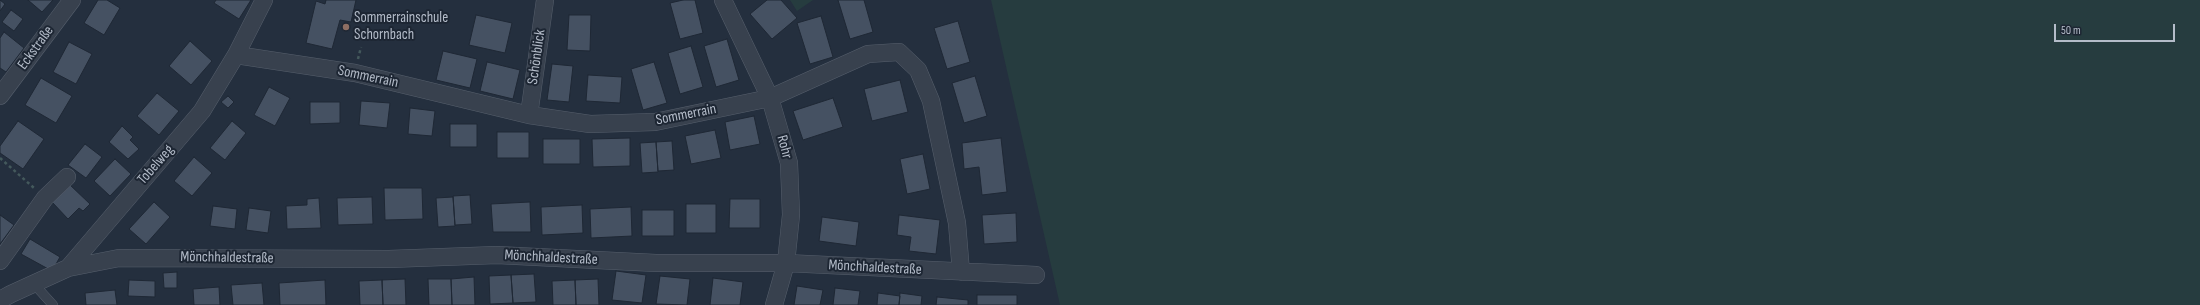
<!DOCTYPE html>
<meta charset="utf-8">
<style>
body{margin:0}
#map{position:relative;width:2200px;height:305px;overflow:hidden;background:#242f3e;font-family:"Sofia Sans Condensed",sans-serif}
canvas{display:block}
.scale{position:absolute;left:2054px;top:24px;width:121px;height:18px;box-sizing:border-box;border:2px solid #b4bcc9;border-top:0;padding-left:5px;font-size:12px;line-height:14px;white-space:nowrap;color:#b4bcc9;-webkit-text-stroke:3px #1d2633;paint-order:stroke}
</style>
<div id="map">
<canvas width="2200" height="305"></canvas>
<div class="scale">50 m</div>
</div>
<script>
const ctx = document.querySelector('canvas').getContext('2d');
ctx.lineJoin = 'round';
function fill(path, color) {
  ctx.fillStyle = color;
  ctx.fill(path, 'evenodd');
}
function poly(rows) {
  const path = new Path2D();
  for (const r of rows) {
    path.moveTo(r[0], r[1]);
    for (let i = 2; i < r.length; i += 2) path.lineTo(r[i], r[i + 1]);
  }
  return path;
}
function trace(path, color, width, dash) {
  ctx.strokeStyle = color;
  ctx.lineWidth = width;
  ctx.lineCap = dash ? 'butt' : 'round';
  ctx.setLineDash(dash || []);
  ctx.stroke(path);
}
function drawText(font, color, halo, rows, align = 'center') {
  ctx.font = font + ' "Sofia Sans Condensed",sans-serif';
  ctx.lineWidth = 4;
  ctx.setLineDash([]);
  ctx.textBaseline = 'middle';
  ctx.strokeStyle = halo;
  ctx.fillStyle = color;
  for (const [text, x, y, turn = 0] of rows) {
    ctx.save();
    ctx.translate(x, y);
    ctx.rotate((+turn || 0) * Math.PI / 180);
    ctx.textAlign = isNaN(turn) ? turn : align;
    if (halo) ctx.strokeText(text, 0, 0);
    ctx.fillText(text, 0, 0);
    ctx.restore();
  }
}
fill(poly([
 [790,0,813,0,797,11],
 [991,0,2200,0,2200,305,1060,305]
]), '#263c3f');
const building = poly([
 [0,0,5,4,0,11,0,0],
 [28,0,53,0,42,12,28,0],
 [98,0,107,0,120,8,104,35,84,23,98,0],
 [216,0,251,0,239,19,214,3,216,0],
 [326,0,356,0,351,22,340,20,332,49,306,43,316,1,325,4,326,0],
 [683,0,695,0,703,33,680,39,670,3,683,0],
 [767,0,781,0,797,18,772,39,750,14,767,0],
 [838,0,864,0,873,32,850,39,838,0],
 [11,10,23,19,14,31,2,22,11,10],
 [476,15,512,23,505,53,469,45,476,15],
 [569,15,591,15,590,51,567,50,569,15],
 [821,16,833,57,810,64,797,23,821,16],
 [958,21,970,62,947,69,934,28,958,21],
 [4,32,24,48,6,72,0,68,0,38,4,32],
 [727,39,739,80,716,87,704,46,727,39],
 [190,41,212,61,191,85,169,66,190,41],
 [69,42,92,54,76,84,53,72,69,42],
 [691,46,703,87,680,94,668,53,691,46],
 [443,51,477,59,470,88,436,80,443,51],
 [487,62,520,70,513,99,480,91,487,62],
 [654,62,667,103,643,110,631,69,654,62],
 [552,64,573,66,569,102,547,100,552,64],
 [588,75,622,77,620,103,586,101,588,75],
 [975,76,987,116,964,123,952,83,975,76],
 [41,78,72,96,56,123,25,105,41,78],
 [900,80,908,112,872,121,864,89,900,80],
 [269,87,290,98,275,126,254,115,269,87],
 [157,93,179,111,159,135,137,116,157,93],
 [228,96,234,102,228,108,221,102,228,96],
 [833,98,843,127,803,140,793,111,833,98],
 [361,101,390,103,387,128,359,125,361,101],
 [310,102,340,102,340,123,310,124,310,102],
 [410,108,435,111,432,136,408,134,410,108],
 [754,116,760,144,730,150,725,122,754,116],
 [18,121,44,139,23,169,0,153,0,146,18,121],
 [232,121,246,133,225,160,210,148,232,121],
 [450,124,477,124,477,147,450,147,450,124],
 [122,126,133,137,130,140,139,149,128,159,109,142,122,126],
 [715,130,721,158,691,164,685,136,715,130],
 [497,132,529,132,529,158,497,158,497,132],
 [630,138,630,166,593,167,592,139,630,138],
 [1001,138,1007,192,982,195,979,167,964,169,962,143,1001,138],
 [543,139,580,139,580,164,543,164,543,139],
 [672,141,674,170,658,171,656,142,672,141],
 [656,142,658,172,642,173,640,143,656,142],
 [85,144,102,157,86,178,68,165,85,144],
 [923,154,930,189,907,194,900,159,923,154],
 [194,157,212,173,192,196,174,181,194,157],
 [115,159,131,174,110,196,94,181,115,159],
 [69,184,90,204,83,211,79,208,68,219,52,202,69,184],
 [384,188,422,188,423,219,385,220,384,188],
 [470,195,472,224,455,225,453,196,470,195],
 [372,197,373,224,338,225,337,198,372,197],
 [453,197,455,226,438,227,436,198,453,197],
 [319,198,321,228,287,229,286,206,307,205,307,199,319,198],
 [730,199,760,199,760,228,729,228,730,199],
 [154,202,170,217,146,244,129,229,154,202],
 [530,202,531,232,493,232,491,204,530,202],
 [686,204,716,204,716,233,686,233,686,204],
 [582,205,583,233,542,235,541,207,582,205],
 [213,206,237,209,235,229,210,226,213,206],
 [631,207,632,236,591,238,590,209,631,207],
 [249,208,271,211,268,233,246,230,249,208],
 [642,210,674,210,674,236,642,236,642,210],
 [1016,213,1017,242,984,244,982,215,1016,213],
 [0,215,14,225,0,244,0,215],
 [899,215,940,220,936,254,909,251,911,237,897,235,899,215],
 [822,217,859,222,856,246,819,241,822,217],
 [30,239,60,257,52,271,21,254,30,239],
 [616,271,646,275,642,303,612,300,616,271],
 [177,272,177,288,164,288,163,273,177,272],
 [534,274,536,302,513,303,511,275,534,274],
 [511,275,513,303,490,304,489,276,511,275],
 [660,276,690,279,687,305,656,304,660,276],
 [474,277,475,305,452,305,451,279,474,277],
 [713,278,743,282,740,305,710,305,713,278],
 [405,279,406,305,383,305,382,280,405,279],
 [428,279,451,279,452,305,429,305,428,279],
 [598,279,599,305,576,305,575,280,598,279],
 [129,280,155,281,155,297,128,296,129,280],
 [325,280,326,305,280,305,279,283,325,280],
 [382,280,383,305,360,305,359,281,382,280],
 [575,280,576,305,553,305,552,281,575,280],
 [262,283,264,305,233,305,231,285,262,283],
 [797,286,823,290,820,305,794,305,797,286],
 [219,287,220,305,194,305,193,289,219,287],
 [835,288,860,291,858,305,833,305,835,288],
 [115,290,117,305,86,305,85,293,115,290],
 [878,293,900,296,899,305,877,305,878,293],
 [900,293,922,296,921,305,899,305,900,293],
 [977,295,1017,295,1017,305,977,305,977,295],
 [937,297,968,300,968,305,936,305,937,297]
]);
fill(building, '#455162');
trace(building, '#1f2835', 1);
const service = poly([
 [34,284,53,305]
]);
const minor = poly([
 [723,0,770,98,789,163,791,215,786,263,774,305],
 [236,55,355,73,529,115,590,124,655,122,770,98,868,54,899,52,918,70,931,101,957,223,961,272],
 [0,96,72,0],
 [529,115,545,0],
 [0,261,45,198,67,177],
 [68,268,119,258,389,259,497,255,656,263,786,263,1036,275],
 [0,300,11,294,68,268,202,111,236,55,264,0]
]);
trace(service, '#565f6c', 10);
trace(minor, '#565f6c', 18);
trace(poly([
 [358,59,361,47],
 [0,158,34,188]
]), '#44595c', 2.5, [3, 3]);
trace(service, '#38414e', 9);
trace(minor, '#38414e', 17);
for (const [x, y, r, color] of [
 [346,27,4,"#8d6e63"]
]) {
  const dot = new Path2D();
  dot.arc(x, y, r, 0, 2 * Math.PI);
  ctx.fillStyle = color;
  ctx.fill(dot);
  trace(dot, '#1d2633', 1.5);
}
drawText('15px', '#b4bcc9', '#1d2633', [
 ["Sommerrainschule",354,18],
 ["Schornbach",354,35]
], 'left');
drawText('15px', '#b4bcc9', '#1d2633', [
 ["Eckstraße",36,48,-54],
 ["Schönblick",537,57,-82],
 ["Sommerrain",368,77,12],
 ["Sommerrain",686,115,-11],
 ["Rohr",784,147,75],
 ["Tobelweg",156,165,-49],
 ["Mönchhaldestraße",227,258,1],
 ["Mönchhaldestraße",551,258,3],
 ["Mönchhaldestraße",875,268,3]
]);
</script>
